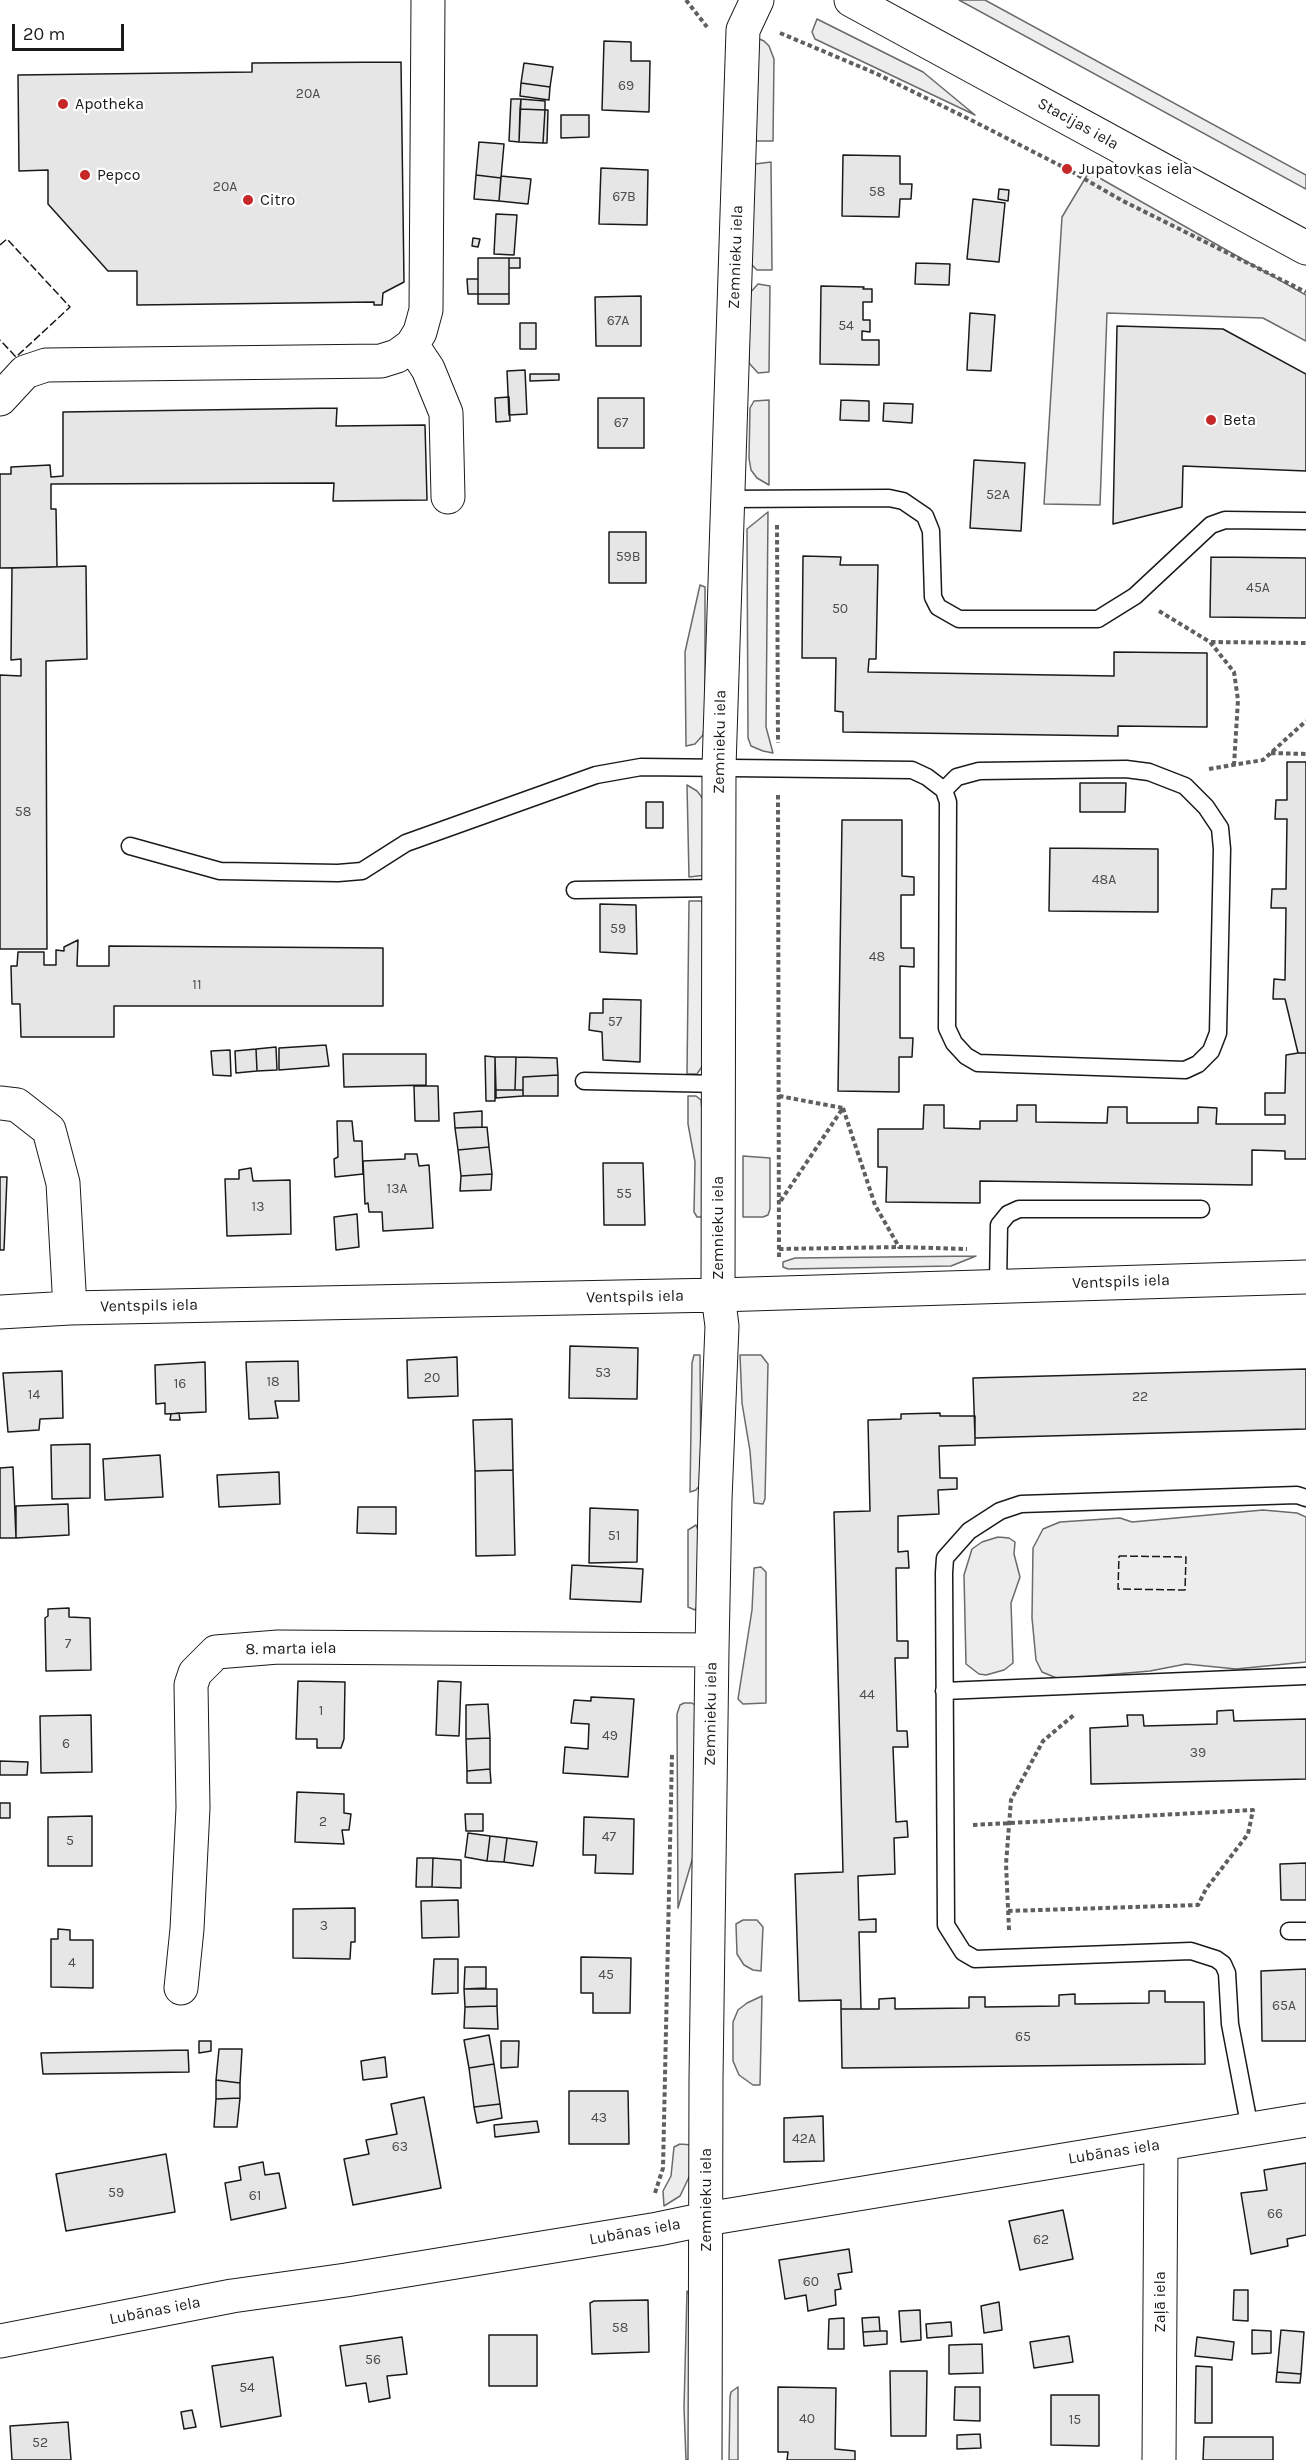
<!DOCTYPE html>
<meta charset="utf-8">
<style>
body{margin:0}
#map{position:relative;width:1306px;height:2460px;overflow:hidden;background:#fff;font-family:Karla,sans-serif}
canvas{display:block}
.scale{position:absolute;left:12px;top:24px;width:112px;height:27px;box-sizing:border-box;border:3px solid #1a1a1a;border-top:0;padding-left:8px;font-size:18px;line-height:21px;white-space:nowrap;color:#1a1a1a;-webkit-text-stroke:4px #fff;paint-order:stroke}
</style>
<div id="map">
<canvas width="1306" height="2460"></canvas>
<div class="scale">20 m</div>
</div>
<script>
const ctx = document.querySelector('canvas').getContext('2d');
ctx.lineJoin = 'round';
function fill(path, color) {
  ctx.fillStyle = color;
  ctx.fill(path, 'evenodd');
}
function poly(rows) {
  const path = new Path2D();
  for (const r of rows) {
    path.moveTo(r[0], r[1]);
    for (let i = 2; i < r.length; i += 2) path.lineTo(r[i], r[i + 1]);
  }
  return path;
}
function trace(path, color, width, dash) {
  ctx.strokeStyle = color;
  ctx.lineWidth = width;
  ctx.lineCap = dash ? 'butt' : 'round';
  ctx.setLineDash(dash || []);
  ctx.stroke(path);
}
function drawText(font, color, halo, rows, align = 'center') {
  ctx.font = font + ' Karla,sans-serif';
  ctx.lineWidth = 4.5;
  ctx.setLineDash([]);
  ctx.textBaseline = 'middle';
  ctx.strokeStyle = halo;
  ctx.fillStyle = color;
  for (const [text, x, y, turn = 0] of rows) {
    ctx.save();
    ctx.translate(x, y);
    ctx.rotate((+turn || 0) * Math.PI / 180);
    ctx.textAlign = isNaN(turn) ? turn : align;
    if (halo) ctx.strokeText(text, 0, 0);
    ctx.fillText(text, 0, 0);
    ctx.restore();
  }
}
const built = poly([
 [959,0,985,0,1306,175,1306,189,959,0],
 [817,19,923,72,975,115,815,39,812,32,817,19],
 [757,38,764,41,769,46,774,59,773,141,757,141,753,133,757,38],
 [771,162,772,270,757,270,750,263,755,164,771,162],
 [1089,172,1306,295,1306,341,1263,318,1107,313,1100,505,1044,504,1062,217,1089,172],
 [758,284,770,286,769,372,758,373,749,363,749,294,758,284],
 [769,400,769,485,757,478,751,470,749,458,750,408,754,401,769,400],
 [768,512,766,727,773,753,763,751,751,746,748,738,747,529,768,512],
 [700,585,705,587,705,722,703,735,695,744,686,746,685,652,700,585],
 [687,785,697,791,704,800,707,875,689,877,687,785],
 [689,901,701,901,705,906,705,1062,697,1074,687,1074,689,901],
 [688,1096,696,1096,701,1100,702,1111,703,1217,697,1217,694,1212,695,1162,688,1124,688,1096],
 [743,1156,770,1158,770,1209,768,1215,763,1217,743,1217,743,1156],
 [976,1256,951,1266,788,1269,783,1267,783,1262,795,1258,976,1256],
 [694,1355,700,1355,701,1484,696,1490,690,1492,692,1363,694,1355],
 [740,1355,761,1355,768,1364,765,1499,763,1504,754,1503,750,1451,742,1403,740,1355],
 [1263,1510,1297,1513,1306,1517,1306,1662,1236,1669,1186,1664,1150,1671,1059,1679,1042,1672,1036,1660,1032,1618,1033,1548,1043,1529,1060,1522,1120,1518,1132,1522,1263,1510],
 [696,1525,698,1530,698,1605,695,1610,688,1607,688,1530,696,1525],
 [998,1537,1009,1538,1015,1542,1014,1554,1020,1577,1011,1603,1013,1663,1004,1670,986,1675,979,1674,966,1664,964,1575,972,1549,982,1542,998,1537],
 [761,1567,766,1572,766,1703,743,1704,738,1699,752,1610,754,1568,761,1567],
 [684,1703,692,1703,696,1706,693,1857,678,1908,677,1714,680,1705,684,1703],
 [743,1920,757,1920,763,1927,761,1971,753,1970,744,1965,737,1954,736,1924,743,1920],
 [762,1996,760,2085,753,2085,739,2075,733,2061,733,2022,738,2010,747,2003,762,1996],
 [680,2144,692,2145,692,2171,680,2196,664,2206,663,2191,671,2176,674,2147,680,2144],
 [687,2291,690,2296,689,2460,686,2460,684,2408,687,2291],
 [738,2387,738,2460,729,2460,730,2397,731,2392,738,2387]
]);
fill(built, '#ededed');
trace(built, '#6a6a6a', 1.5);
const building = poly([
 [604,41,631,42,631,61,650,61,649,112,602,110,604,41],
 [401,62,404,282,383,293,382,305,374,305,374,302,137,305,137,271,108,271,48,204,48,170,19,171,18,75,252,72,252,63,401,62],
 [524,63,553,67,550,87,521,83,524,63],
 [521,83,550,87,549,100,520,96,521,83],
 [511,99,521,99,519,142,509,141,511,99],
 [521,99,545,101,545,110,520,109,521,99],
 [520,109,545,110,543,143,519,142,520,109],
 [545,110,548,110,547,143,543,143,545,110],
 [561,115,589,115,589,137,561,138,561,115],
 [479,142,504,144,501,178,476,175,479,142],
 [843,155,900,156,900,184,912,184,911,199,900,199,899,217,842,216,843,155],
 [601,168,648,170,647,225,599,224,601,168],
 [476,175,501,178,499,201,474,199,476,175],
 [501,176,531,179,528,204,499,201,501,176],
 [999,189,1009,190,1008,201,998,199,999,189],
 [973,199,1005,203,999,262,967,259,973,199],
 [496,214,517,215,514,255,494,254,496,214],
 [473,238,480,239,478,247,472,246,473,238],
 [478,258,509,258,509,294,478,294,478,258],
 [509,258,520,258,520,268,509,268,509,258],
 [916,263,950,264,949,285,915,284,916,263],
 [467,279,478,279,478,294,468,294,467,279],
 [821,286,864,287,863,289,872,289,872,302,863,302,863,320,870,320,870,332,862,331,862,340,879,340,879,365,820,364,821,286],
 [478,294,509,294,509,304,478,304,478,294],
 [641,296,641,346,596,346,595,297,641,296],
 [970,313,995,315,991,371,967,370,970,313],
 [520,323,536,323,536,349,520,349,520,323],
 [1117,326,1223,329,1306,374,1306,471,1183,466,1182,507,1113,524,1117,326],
 [525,370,527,414,509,415,507,371,525,370],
 [530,374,559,374,559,380,530,381,530,374],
 [509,397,510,421,496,422,495,398,509,397],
 [598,398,644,398,644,448,598,448,598,398],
 [841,400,869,401,869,421,840,420,841,400],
 [884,403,913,404,912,423,883,421,884,403],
 [337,408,336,426,425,425,427,500,333,501,334,483,51,484,51,509,56,509,57,567,0,568,0,474,11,474,11,467,50,465,51,477,63,476,63,412,337,408],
 [974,460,1025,463,1021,531,970,528,974,460],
 [609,532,646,532,646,583,609,583,609,532],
 [803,556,841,557,840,565,878,565,876,659,869,659,868,672,1114,676,1114,652,1207,653,1207,727,1118,726,1118,736,843,732,843,712,835,711,836,658,802,658,803,556],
 [1211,557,1306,558,1306,618,1210,617,1211,557],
 [86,566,87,659,46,661,47,949,0,949,0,675,21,676,21,659,11,660,12,568,86,566],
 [1287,762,1306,762,1306,1053,1298,1053,1285,999,1273,999,1274,979,1285,980,1286,908,1271,908,1272,889,1286,889,1287,819,1275,819,1276,800,1287,800,1287,762],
 [1080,783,1126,783,1125,812,1080,812,1080,783],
 [646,802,663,802,663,828,646,828,646,802],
 [842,820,902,820,902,876,914,877,914,895,901,895,901,948,914,948,914,967,900,966,900,1038,913,1038,912,1057,899,1057,899,1092,838,1091,842,820],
 [1050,848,1158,849,1158,912,1049,911,1050,848],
 [600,904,636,905,637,954,600,952,600,904],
 [78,940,77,966,109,966,109,946,383,948,383,1006,114,1006,114,1037,21,1037,20,1004,12,1004,11,966,17,966,18,952,44,952,44,965,56,965,56,950,64,951,64,947,78,940],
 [603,999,641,1000,640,1062,603,1060,602,1032,589,1030,590,1013,603,1013,603,999],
 [326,1045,329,1066,279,1070,279,1048,326,1045],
 [276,1047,277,1070,257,1071,256,1049,276,1047],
 [256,1049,257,1071,236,1073,235,1051,256,1049],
 [230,1050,231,1076,213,1075,211,1051,230,1050],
 [1298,1053,1306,1053,1306,1159,1285,1159,1285,1151,1252,1150,1252,1185,980,1181,980,1203,886,1202,887,1167,878,1167,878,1129,923,1129,924,1105,944,1105,944,1128,980,1129,980,1121,1017,1121,1017,1105,1036,1105,1036,1122,1107,1123,1108,1107,1127,1107,1127,1123,1198,1123,1198,1107,1217,1108,1216,1124,1285,1124,1285,1115,1265,1115,1265,1093,1285,1093,1286,1055,1298,1053],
 [343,1054,426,1054,426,1085,344,1087,343,1054],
 [485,1056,495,1057,495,1101,486,1101,485,1056],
 [495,1057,516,1057,515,1090,496,1090,495,1057],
 [516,1057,557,1058,558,1075,523,1077,523,1090,515,1090,516,1057],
 [558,1075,558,1096,523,1096,523,1077,558,1075],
 [414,1086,438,1086,439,1121,415,1121,414,1086],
 [496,1090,523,1090,523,1096,496,1098,496,1090],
 [482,1111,482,1127,455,1128,454,1113,482,1111],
 [337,1121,352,1121,354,1141,362,1141,363,1174,335,1177,334,1159,338,1157,337,1121],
 [487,1127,489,1147,458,1150,455,1128,487,1127],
 [489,1147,492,1174,461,1176,458,1150,489,1147],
 [405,1154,417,1154,419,1166,429,1165,433,1228,383,1231,382,1212,369,1212,368,1203,365,1204,363,1161,405,1159,405,1154],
 [603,1163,643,1163,645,1225,604,1225,603,1163],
 [251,1168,253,1181,290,1180,291,1234,227,1236,225,1179,239,1179,239,1170,251,1168],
 [492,1174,491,1190,460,1191,461,1176,492,1174],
 [0,1177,7,1177,4,1250,0,1250,0,1177],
 [357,1214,359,1247,336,1250,334,1217,357,1214],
 [570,1346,638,1348,637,1399,569,1398,570,1346],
 [457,1357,458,1396,408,1398,407,1360,457,1357],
 [298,1361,299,1401,275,1401,278,1418,249,1419,246,1362,298,1361],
 [205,1362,206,1412,165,1414,165,1403,156,1404,155,1365,205,1362],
 [1306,1369,1306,1429,975,1438,973,1378,1306,1369],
 [62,1371,63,1418,40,1419,39,1430,8,1432,3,1373,62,1371],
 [179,1413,180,1420,170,1420,171,1414,179,1413],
 [940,1413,940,1416,975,1416,975,1445,939,1446,940,1478,957,1478,957,1489,938,1490,939,1514,898,1516,898,1552,908,1551,909,1568,896,1568,897,1641,908,1641,908,1658,895,1658,897,1731,907,1731,908,1747,893,1747,896,1822,907,1821,908,1837,894,1838,895,1874,858,1876,859,1920,876,1919,876,1932,859,1932,861,2009,841,2009,841,2000,799,2001,795,1874,843,1872,834,1512,870,1511,868,1420,901,1419,901,1414,940,1413],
 [512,1419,513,1470,475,1471,473,1420,512,1419],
 [90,1444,90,1498,52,1499,51,1445,90,1444],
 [160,1455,163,1497,105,1500,103,1459,160,1455],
 [13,1467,16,1538,0,1538,0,1468,13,1467],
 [513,1470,515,1555,476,1556,475,1471,513,1470],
 [279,1472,280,1504,219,1507,217,1475,279,1472],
 [68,1504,69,1535,16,1538,16,1506,68,1504],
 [358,1507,396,1507,396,1534,357,1533,358,1507],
 [590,1508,638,1510,637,1562,589,1563,590,1508],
 [572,1565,643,1569,641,1602,570,1599,572,1565],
 [69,1608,69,1617,90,1618,91,1670,46,1671,45,1618,48,1616,48,1609,69,1608],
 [298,1681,345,1682,344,1739,341,1748,317,1748,317,1739,296,1739,298,1681],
 [438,1681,461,1682,459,1736,436,1735,438,1681],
 [591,1697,634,1699,628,1777,563,1773,565,1747,588,1749,589,1724,571,1723,574,1700,591,1701,591,1697],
 [488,1704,490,1738,466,1739,466,1705,488,1704],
 [1233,1710,1234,1721,1306,1719,1306,1779,1091,1784,1090,1728,1128,1726,1127,1715,1143,1715,1144,1726,1217,1724,1217,1711,1233,1710],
 [91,1715,92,1772,41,1773,40,1716,91,1715],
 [490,1738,490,1769,467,1771,466,1739,490,1738],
 [0,1761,28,1762,27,1775,0,1775,0,1761],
 [490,1769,491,1783,467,1783,467,1771,490,1769],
 [297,1792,344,1794,344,1813,351,1814,349,1830,342,1830,344,1844,295,1842,297,1792],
 [0,1803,10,1803,10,1818,0,1818,0,1803],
 [465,1814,483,1814,483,1831,466,1831,465,1814],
 [92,1816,92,1866,48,1866,48,1817,92,1816],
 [584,1817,634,1819,633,1874,595,1873,596,1855,583,1855,584,1817],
 [468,1833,490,1836,487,1861,465,1857,468,1833],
 [490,1836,507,1838,504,1862,487,1861,490,1836],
 [507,1838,537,1842,533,1866,504,1862,507,1838],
 [417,1858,433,1858,432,1887,416,1887,417,1858],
 [433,1858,461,1860,461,1888,432,1887,433,1858],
 [1306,1863,1306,1900,1281,1900,1280,1864,1306,1863],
 [458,1900,459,1937,422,1938,421,1901,458,1900],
 [355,1908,355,1942,351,1942,350,1959,293,1958,293,1909,355,1908],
 [58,1929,70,1930,70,1940,93,1940,93,1988,51,1987,51,1939,58,1939,58,1929],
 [581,1957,631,1958,630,2013,593,2013,593,1993,581,1993,581,1957],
 [434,1959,458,1959,458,1993,432,1994,434,1959],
 [465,1967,486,1967,486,1988,464,1989,465,1967],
 [1306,1969,1306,2041,1262,2041,1261,1971,1306,1969],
 [464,1989,497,1989,497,2006,465,2007,464,1989],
 [1149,1991,1165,1991,1165,2002,1204,2002,1205,2064,842,2068,841,2009,879,2009,879,1999,895,1998,895,2009,969,2008,969,1997,985,1997,985,2007,1059,2006,1059,1995,1075,1994,1075,2004,1149,2003,1149,1991],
 [497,2006,498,2029,464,2028,465,2007,497,2006],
 [489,2035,494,2064,469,2068,464,2040,489,2035],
 [199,2041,211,2041,211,2051,199,2053,199,2041],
 [501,2041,519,2041,518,2067,501,2068,501,2041],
 [219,2049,242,2049,240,2083,216,2080,219,2049],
 [188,2050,189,2072,43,2074,41,2053,188,2050],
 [385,2057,387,2077,363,2080,361,2061,385,2057],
 [494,2064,500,2104,474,2107,469,2068,494,2064],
 [216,2080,240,2083,240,2098,216,2099,216,2080],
 [569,2091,628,2091,629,2144,569,2144,569,2091],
 [424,2097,441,2188,353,2205,344,2159,369,2154,366,2140,397,2134,391,2104,424,2097],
 [240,2098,237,2127,214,2127,216,2099,240,2098],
 [500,2104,502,2118,477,2123,474,2107,500,2104],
 [823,2116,824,2161,784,2162,784,2118,823,2116],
 [537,2121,539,2132,495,2137,494,2125,537,2121],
 [166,2154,175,2212,66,2231,56,2174,166,2154],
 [263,2162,265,2175,279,2173,286,2208,231,2220,225,2183,241,2180,239,2167,263,2162],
 [1306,2163,1306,2235,1287,2239,1288,2246,1251,2254,1241,2193,1267,2190,1264,2170,1306,2163],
 [1063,2210,1073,2259,1020,2270,1009,2221,1063,2210],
 [849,2249,852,2272,838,2274,841,2289,835,2290,836,2305,808,2311,806,2295,785,2299,779,2260,849,2249],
 [1234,2290,1248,2290,1248,2321,1233,2320,1234,2290],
 [648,2300,649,2352,592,2354,590,2303,594,2301,648,2300],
 [999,2302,1002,2330,984,2333,981,2306,999,2302],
 [920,2310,921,2340,901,2342,899,2311,920,2310],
 [879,2317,880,2331,863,2332,862,2318,879,2317],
 [844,2318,844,2349,828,2349,829,2319,844,2318],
 [951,2322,952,2336,927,2338,926,2324,951,2322],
 [1252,2330,1271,2331,1271,2353,1252,2354,1252,2330],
 [1281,2330,1304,2332,1301,2374,1277,2372,1281,2330],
 [880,2331,887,2331,887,2344,864,2346,863,2332,880,2331],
 [489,2335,537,2335,537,2386,489,2386,489,2335],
 [1069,2336,1073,2362,1034,2368,1030,2342,1069,2336],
 [402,2337,407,2374,387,2376,390,2398,369,2402,366,2383,346,2386,340,2346,402,2337],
 [1197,2337,1234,2342,1232,2360,1195,2356,1197,2337],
 [982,2344,983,2373,949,2374,949,2345,982,2344],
 [273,2357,281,2416,221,2427,212,2366,273,2357],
 [1196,2366,1212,2367,1212,2423,1195,2423,1196,2366],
 [890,2371,927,2371,926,2436,891,2436,890,2371],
 [1277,2372,1301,2374,1300,2383,1276,2382,1277,2372],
 [778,2387,836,2388,835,2449,855,2451,855,2460,787,2460,788,2452,778,2452,778,2387],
 [955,2387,980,2387,980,2421,954,2420,955,2387],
 [1051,2395,1099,2395,1099,2446,1051,2445,1051,2395],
 [192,2410,196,2427,184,2429,181,2412,192,2410],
 [68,2422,71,2460,12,2460,10,2426,68,2422],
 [980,2434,981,2448,957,2449,957,2435,980,2434],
 [1204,2437,1273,2437,1273,2460,1203,2460,1204,2437]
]);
fill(building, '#e6e6e6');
trace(building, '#1a1a1a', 1.5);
const service = poly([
 [728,499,889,498,903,501,925,516,931,531,933,597,938,607,959,619,1098,619,1135,596,1211,525,1225,520,1306,521],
 [130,846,220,871,338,873,362,871,406,843,596,775,641,767,912,770,927,777,944,790,948,802,947,1028,954,1043,966,1056,978,1063,1185,1070,1198,1064,1211,1051,1218,1033,1222,849,1220,828,1206,807,1185,786,1149,772,1126,769,979,771,957,777,944,790],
 [575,890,719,888],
 [584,1081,719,1084],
 [998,1286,999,1225,1008,1214,1019,1209,1201,1209],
 [944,1691,1306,1676],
 [1289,1931,1306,1931],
 [1250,2129,1230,2024,1227,1973,1223,1964,1216,1959,1191,1951,975,1959,963,1952,946,1925,944,1573,945,1558,969,1531,1000,1511,1021,1504,1297,1495,1306,1498]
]);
const minor = poly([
 [412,345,428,369,446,413,448,497],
 [0,399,25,372,46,365,381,361,397,356,412,345,420,332,426,310,428,0],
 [0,1103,17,1105,49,1130,63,1183,70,1308],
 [0,1312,70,1308,718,1295,1306,1277],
 [181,1988,187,1929,193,1808,191,1685,195,1673,216,1652,278,1647,712,1650],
 [0,2341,232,2296,346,2280,658,2229,706,2219,1306,2120],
 [705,2460,706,2079,712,1650,715,1500,722,1326,718,1295,719,767,743,30,757,0],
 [1159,2460,1161,2144]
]);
const secondary = poly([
 [851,0,1306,248]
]);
trace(service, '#1a1a1a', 19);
trace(minor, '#1a1a1a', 35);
trace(secondary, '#1a1a1a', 35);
trace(poly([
 [686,0,707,27],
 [780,33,875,73,971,120,1067,169,1123,201,1306,292],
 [777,525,778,743],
 [1159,611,1210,642,1234,672,1238,700,1234,765],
 [1211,642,1306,643],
 [1271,753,1306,754],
 [1209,769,1263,760,1306,721],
 [778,795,779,1259],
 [779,1096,843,1108,780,1202],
 [843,1108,875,1205,899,1247,967,1249],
 [779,1249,899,1247],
 [973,1825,1253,1810,1248,1834,1206,1889,1198,1905,1008,1911],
 [1009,1930,1006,1864,1011,1800,1043,1741,1075,1714],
 [655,2193,663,2168,672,1754]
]), '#5f5f5f', 4, [4.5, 3]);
trace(service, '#fff', 16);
trace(minor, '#fff', 33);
trace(secondary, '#fff', 33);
trace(poly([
 [0,245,7,239,70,307,16,357,0,340],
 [1119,1556,1186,1557,1185,1590,1118,1589,1119,1556]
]), '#1a1a1a', 1.5, [8, 3]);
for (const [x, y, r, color] of [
 [63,104,6,"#c62828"],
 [1067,169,6,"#c62828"],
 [85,175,6,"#c62828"],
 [248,200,6,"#c62828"],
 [1211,420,6,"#c62828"]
]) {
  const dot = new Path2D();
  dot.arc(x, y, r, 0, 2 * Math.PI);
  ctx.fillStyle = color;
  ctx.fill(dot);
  trace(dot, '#fff', 2);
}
drawText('14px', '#4d4d4d', null, [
 ["69",626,86],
 ["20A",308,94],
 ["20A",225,187],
 ["58",877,192],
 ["67B",624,197],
 ["67A",618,321],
 ["54",846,326],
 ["67",621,423],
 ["52A",998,495],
 ["59B",628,557],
 ["45A",1258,588],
 ["50",840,609],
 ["58",23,812],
 ["48A",1104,880],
 ["59",618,929],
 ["48",877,957],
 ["11",197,985],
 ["57",615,1022],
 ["13A",397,1189],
 ["55",624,1194],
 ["13",258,1207],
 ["53",603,1373],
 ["20",432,1378],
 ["18",273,1382],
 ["16",180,1384],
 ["14",34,1395],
 ["22",1140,1397],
 ["51",614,1536],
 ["7",68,1644],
 ["44",867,1695],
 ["1",321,1711],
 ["49",610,1736],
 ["6",66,1744],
 ["39",1198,1753],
 ["2",323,1822],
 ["47",609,1837],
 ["5",70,1841],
 ["3",324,1926],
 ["4",72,1963],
 ["45",606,1975],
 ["65A",1284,2006],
 ["65",1023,2037],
 ["43",599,2118],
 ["42A",804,2139],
 ["63",400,2147],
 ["59",116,2193],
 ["61",255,2196],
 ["66",1275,2214],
 ["62",1041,2240],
 ["60",811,2282],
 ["58",620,2328],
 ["56",373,2360],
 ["54",247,2388],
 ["40",807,2419],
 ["15",1075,2420],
 ["52",40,2443]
]);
drawText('16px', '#1a1a1a', '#fff', [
 ["Apotheka",75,104],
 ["Jupatovkas iela",1079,169],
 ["Pepco",97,175],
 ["Citro",260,200],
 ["Beta",1223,420]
], 'left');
drawText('16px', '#1a1a1a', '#fff', [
 ["Stacijas iela",1078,124,29],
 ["Zemnieku iela",736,257,-88],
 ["Zemnieku iela",720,742,-89],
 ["Zemnieku iela",718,1228,-90],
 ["Ventspils iela",1121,1282,-2],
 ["Ventspils iela",635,1297,-1],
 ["Ventspils iela",149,1306,-1],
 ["8. marta iela",291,1649,-1],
 ["Zemnieku iela",711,1714,-89],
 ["Lubānas iela",1114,2152,-9],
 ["Zemnieku iela",706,2200,-90],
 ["Lubānas iela",635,2232,-10],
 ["Zaļā iela",1160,2302,-90],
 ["Lubānas iela",155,2311,-11]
]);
</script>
